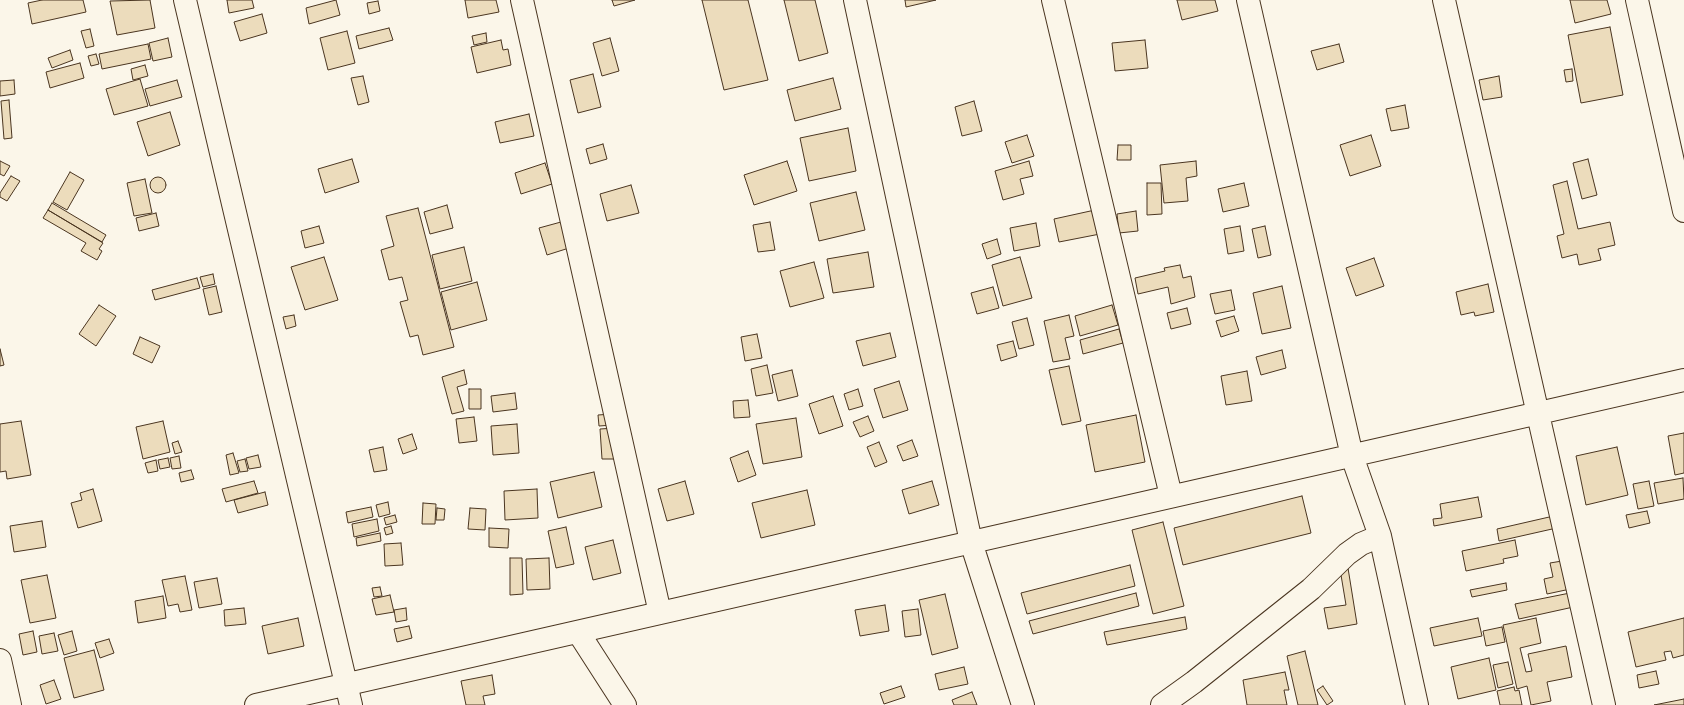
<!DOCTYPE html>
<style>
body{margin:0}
canvas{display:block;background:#fbf6e9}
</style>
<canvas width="1684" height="705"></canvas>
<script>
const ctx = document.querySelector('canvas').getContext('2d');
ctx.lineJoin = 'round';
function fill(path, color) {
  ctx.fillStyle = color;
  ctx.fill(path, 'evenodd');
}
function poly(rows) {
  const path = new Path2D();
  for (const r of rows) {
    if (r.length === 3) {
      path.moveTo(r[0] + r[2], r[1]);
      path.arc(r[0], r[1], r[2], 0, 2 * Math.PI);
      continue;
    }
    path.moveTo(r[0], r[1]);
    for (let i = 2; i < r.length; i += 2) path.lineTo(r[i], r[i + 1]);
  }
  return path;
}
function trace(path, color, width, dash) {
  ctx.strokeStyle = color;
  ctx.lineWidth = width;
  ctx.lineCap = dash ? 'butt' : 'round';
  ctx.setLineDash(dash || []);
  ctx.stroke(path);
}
const building = poly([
 [42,0,83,0,86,12,32,24,28,3,42,0],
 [150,0,155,28,117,35,110,1,150,0],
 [227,0,252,0,254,8,229,13,227,0],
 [336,0,340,15,309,24,306,8,336,0],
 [465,0,496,0,499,12,468,18,465,0],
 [612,0,635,0,614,6,612,0],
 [702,0,748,0,768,80,724,90,702,0],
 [784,0,815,0,828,53,799,61,784,0],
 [905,0,936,0,906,7,905,0],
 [1177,0,1215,0,1218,11,1182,20,1177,0],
 [1570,0,1607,0,1611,14,1575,23,1570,0],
 [378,1,380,11,369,14,367,3,378,1],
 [262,14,267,33,240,41,234,22,262,14],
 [1610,27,1623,95,1581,103,1568,35,1610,27],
 [389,28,393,40,359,49,356,36,389,28],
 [90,29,94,46,86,48,81,31,90,29],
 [347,31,355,63,328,70,320,38,347,31],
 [486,33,487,42,474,45,472,36,486,33],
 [168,38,172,57,153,61,149,43,168,38],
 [610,38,619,71,602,76,593,43,610,38],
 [501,40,503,50,508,49,511,65,477,73,471,47,501,40],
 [1145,40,1148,68,1115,71,1112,43,1145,40],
 [148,44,151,59,102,69,99,54,148,44],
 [1339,44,1344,62,1317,70,1311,51,1339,44],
 [70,50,73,60,52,68,48,58,70,50],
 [96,54,99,64,91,66,88,56,96,54],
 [80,63,84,78,50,88,46,72,80,63],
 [145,65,148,76,133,80,131,69,145,65],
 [1572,69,1573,81,1566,82,1564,70,1572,69],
 [593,74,601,107,578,113,570,80,593,74],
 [363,76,369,102,358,105,351,78,363,76],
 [1499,76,1502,97,1483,100,1479,80,1499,76],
 [833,78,841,109,795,121,787,90,833,78],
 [140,79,148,106,114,115,106,89,140,79],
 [14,80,15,94,0,96,0,81,14,80],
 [177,80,182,97,150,106,145,89,177,80],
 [9,100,12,138,4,139,1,101,9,100],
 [974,101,982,131,962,136,955,107,974,101],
 [1405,105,1409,128,1391,131,1386,109,1405,105],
 [170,112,180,145,148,156,137,122,170,112],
 [529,114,534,136,500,143,495,122,529,114],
 [848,128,856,171,809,181,800,138,848,128],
 [1027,135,1034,156,1012,163,1005,142,1027,135],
 [1371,135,1381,166,1350,176,1340,145,1371,135],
 [603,144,607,159,590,164,586,149,603,144],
 [1118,145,1131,145,1131,160,1117,160,1118,145],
 [352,159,359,182,325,193,318,169,352,159],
 [1588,159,1597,195,1582,199,1573,163,1588,159],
 [0,161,10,166,4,176,0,174,0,161],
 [787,161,797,191,754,205,744,175,787,161],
 [1029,161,1033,176,1020,179,1024,194,1003,200,995,171,1029,161],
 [1196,161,1197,176,1186,178,1188,201,1164,203,1160,165,1196,161],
 [545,163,552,184,521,194,515,173,545,163],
 [70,172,84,180,67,210,53,202,70,172],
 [11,176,20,181,7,201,0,197,0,193,11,176],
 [158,185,8],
 [145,179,152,213,134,216,127,183,145,179],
 [1567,181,1578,229,1610,222,1615,245,1598,249,1601,260,1579,265,1577,254,1562,258,1557,236,1564,234,1553,185,1567,181],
 [1147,183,1161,183,1162,214,1147,215,1147,183],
 [1244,183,1249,206,1223,212,1218,189,1244,183],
 [631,185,639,213,607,221,600,194,631,185],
 [856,192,865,230,819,241,810,203,856,192],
 [52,203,106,235,102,242,48,210,52,203],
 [447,205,453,228,430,234,424,212,447,205],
 [418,208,454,347,423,355,418,335,410,337,400,302,408,300,402,277,389,280,381,250,394,246,386,216,418,208],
 [48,210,103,243,99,249,102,251,97,260,81,251,86,243,43,218,48,210],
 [1095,210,1100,234,1059,242,1054,219,1095,210],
 [1136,211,1138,231,1119,233,1117,214,1136,211],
 [156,213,159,226,139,231,136,218,156,213],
 [561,222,569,248,547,255,539,228,561,222],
 [770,222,775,250,758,252,753,225,770,222],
 [1036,223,1040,246,1014,251,1010,228,1036,223],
 [319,226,324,243,305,248,301,231,319,226],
 [1240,226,1244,251,1228,254,1224,229,1240,226],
 [1265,226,1271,255,1258,258,1252,229,1265,226],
 [997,239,1001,254,987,259,982,244,997,239],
 [464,247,472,281,440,289,432,255,464,247],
 [868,252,874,287,833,293,827,259,868,252],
 [324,257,338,300,305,310,291,267,324,257],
 [1020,257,1032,298,1003,306,992,265,1020,257],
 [1374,258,1384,286,1356,296,1346,268,1374,258],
 [814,262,824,298,790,307,780,271,814,262],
 [1180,265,1183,278,1191,276,1195,297,1171,304,1168,287,1138,294,1135,278,1165,271,1164,268,1180,265],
 [213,274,215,284,203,287,200,277,213,274],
 [197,278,200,288,155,300,152,290,197,278],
 [477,282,487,320,451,330,441,292,477,282],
 [1488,284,1494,312,1475,316,1474,312,1461,315,1456,292,1488,284],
 [216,286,222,312,209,315,203,289,216,286],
 [1282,286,1291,328,1262,334,1253,293,1282,286],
 [993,287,999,308,977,314,971,293,993,287],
 [1231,290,1235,310,1215,314,1210,294,1231,290],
 [99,305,116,316,96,346,79,334,99,305],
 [1112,305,1118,325,1080,336,1075,316,1112,305],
 [1187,308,1191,324,1171,329,1167,313,1187,308],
 [294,315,296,326,286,329,283,317,294,315],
 [1069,315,1074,336,1065,338,1070,359,1053,362,1044,321,1069,315],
 [1234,316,1239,331,1221,337,1216,321,1234,316],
 [1027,318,1034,345,1019,349,1012,322,1027,318],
 [1119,329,1123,343,1083,354,1080,340,1119,329],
 [890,333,896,357,863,366,856,341,890,333],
 [757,334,762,358,745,361,741,337,757,334],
 [140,337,160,346,152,363,133,354,140,337],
 [1013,341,1017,356,1001,361,997,345,1013,341],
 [0,349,4,365,0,366,0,349],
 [1282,350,1286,368,1261,375,1256,357,1282,350],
 [767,365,773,393,756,396,751,369,767,365],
 [1069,366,1081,421,1062,425,1049,370,1069,366],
 [464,370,467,384,457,387,464,411,452,414,442,377,464,370],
 [792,370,798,396,778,401,772,375,792,370],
 [1247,371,1252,401,1226,405,1221,376,1247,371],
 [899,381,908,410,883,418,874,389,899,381],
 [469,389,481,389,481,409,469,409,469,389],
 [858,389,863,406,849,410,844,394,858,389],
 [515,393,517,409,493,412,491,396,515,393],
 [833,396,843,426,819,434,809,404,833,396],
 [748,400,750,417,734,418,733,401,748,400],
 [612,414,613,425,599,426,598,415,612,414],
 [1136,415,1145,462,1095,472,1086,425,1136,415],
 [868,416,874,431,860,437,853,422,868,416],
 [474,417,477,441,459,443,456,419,474,417],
 [796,418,802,457,763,464,756,424,796,418],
 [21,421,31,475,7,479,6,471,0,472,0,424,21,421],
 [163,421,170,452,143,459,136,427,163,421],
 [517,424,519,453,493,455,491,426,517,424],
 [615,428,616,459,602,459,600,429,615,428],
 [1684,433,1684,473,1675,475,1668,436,1684,433],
 [412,434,417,449,403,454,398,439,412,434],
 [912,440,918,456,903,461,897,446,912,440],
 [178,441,182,452,175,454,172,443,178,441],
 [879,442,887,462,875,467,867,447,879,442],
 [383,447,387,470,374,472,369,450,383,447],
 [1617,447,1628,495,1586,505,1576,456,1617,447],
 [748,451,756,475,738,482,730,458,748,451],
 [233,453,239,473,230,475,226,455,233,453],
 [258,455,261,467,249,469,246,458,258,455],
 [179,456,181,468,172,469,170,458,179,456],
 [168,458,170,467,160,469,158,460,168,458],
 [245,459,248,471,240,472,237,461,245,459],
 [156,460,158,471,148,473,145,463,156,460],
 [191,470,194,479,181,482,179,473,191,470],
 [594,472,602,507,558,518,550,482,594,472],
 [1683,478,1684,499,1658,504,1654,483,1683,478],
 [254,481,258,493,226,502,222,489,254,481],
 [685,481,694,514,667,521,658,489,685,481],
 [932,481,939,505,909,514,902,490,932,481],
 [1649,481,1654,506,1638,509,1633,484,1649,481],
 [93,489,102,521,78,528,71,503,82,500,80,493,93,489],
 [537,489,538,518,505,520,504,491,537,489],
 [807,490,815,525,761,538,752,503,807,490],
 [265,492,268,505,238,513,234,500,265,492],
 [1302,496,1311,533,1183,565,1174,528,1302,496],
 [1478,497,1482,517,1434,526,1433,519,1442,518,1440,504,1478,497],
 [388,502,390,514,379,517,376,505,388,502],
 [423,503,436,504,435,524,422,524,423,503],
 [371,507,373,517,348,523,346,512,371,507],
 [437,508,445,509,444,520,436,520,437,508],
 [470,508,486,509,485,530,468,529,470,508],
 [1647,511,1650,523,1629,528,1626,515,1647,511],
 [395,515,397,522,386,525,384,518,395,515],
 [1558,515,1561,527,1499,541,1497,529,1558,515],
 [377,519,379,531,354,537,352,524,377,519],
 [42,521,46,547,14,552,10,526,42,521],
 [1163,522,1184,606,1153,614,1132,530,1163,522],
 [391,526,393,533,386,535,384,528,391,526],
 [566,527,574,564,556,568,548,531,566,527],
 [489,528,509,529,508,548,489,547,489,528],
 [380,533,381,541,357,546,356,538,380,533],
 [613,540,621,573,593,580,585,547,613,540],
 [1515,540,1518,556,1503,559,1504,563,1466,571,1462,551,1515,540],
 [401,543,403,565,385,566,384,544,401,543],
 [510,558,522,558,523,594,510,595,510,558],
 [549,558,550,589,527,590,526,559,549,558],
 [1568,560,1575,588,1547,594,1544,579,1553,577,1550,563,1568,560],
 [1130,565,1135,586,1027,614,1021,593,1130,565],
 [1348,568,1357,624,1328,629,1324,608,1346,605,1340,569,1348,568],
 [47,575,56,618,30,623,21,580,47,575],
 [185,576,192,610,180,612,178,604,168,606,162,580,185,576],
 [217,578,222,604,199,608,194,582,217,578],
 [1506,583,1507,590,1472,597,1470,590,1506,583],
 [380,587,382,596,374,597,372,588,380,587],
 [1575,592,1578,606,1519,619,1515,604,1575,592],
 [1136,593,1139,606,1033,634,1029,621,1136,593],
 [945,594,958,648,932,655,919,600,945,594],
 [390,595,394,612,376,615,372,599,390,595],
 [163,596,166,618,138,623,135,601,163,596],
 [885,605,889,631,860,636,855,610,885,605],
 [244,608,246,624,225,626,224,610,244,608],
 [406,608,407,620,396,622,394,610,406,608],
 [918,609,921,635,905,637,902,611,918,609],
 [1185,617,1187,629,1107,645,1104,632,1185,617],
 [298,618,304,646,268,654,262,626,298,618],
 [1478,618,1482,636,1434,646,1430,628,1478,618],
 [1536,618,1541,643,1520,648,1526,672,1532,671,1528,654,1566,646,1572,677,1547,682,1551,701,1531,705,1527,686,1517,689,1503,625,1536,618],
 [1684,618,1684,655,1673,658,1671,651,1664,652,1666,660,1636,667,1628,632,1684,618],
 [409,626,412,638,397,642,394,629,409,626],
 [1502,627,1505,642,1486,646,1483,631,1502,627],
 [33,631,37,652,23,655,19,634,33,631],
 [72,631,77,651,64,655,58,635,72,631],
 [54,633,58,651,42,654,39,636,54,633],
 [109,639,114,653,100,658,95,643,109,639],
 [94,650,104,690,74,698,64,658,94,650],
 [1305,651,1318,705,1298,705,1287,656,1305,651],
 [1489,658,1496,690,1458,699,1451,667,1489,658],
 [1508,662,1513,684,1498,688,1493,665,1508,662],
 [964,667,968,684,939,690,935,674,964,667],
 [1656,671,1659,684,1639,688,1637,675,1656,671],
 [1285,672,1289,690,1284,690,1287,705,1247,705,1243,680,1285,672],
 [492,675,495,694,483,696,485,705,466,705,461,681,492,675],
 [54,680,61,699,46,704,40,685,54,680],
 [901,686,905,697,884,704,880,693,901,686],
 [1323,686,1333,701,1327,705,1317,690,1323,686],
 [1514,687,1515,691,1519,690,1522,705,1500,705,1497,691,1514,687],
 [972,692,977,705,954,705,952,700,972,692],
 [1684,699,1684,705,1654,705,1684,699]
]);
fill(building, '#ecdcbc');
trace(building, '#4a3520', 1);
const minor = poly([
 [185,0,351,705],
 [522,0,660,613],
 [855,0,971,542,1023,705],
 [1053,0,1171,496],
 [1248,0,1352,456,1380,536,1417,705],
 [1444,0,1604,705],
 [1637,0,1684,211],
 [578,632,625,705],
 [0,660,10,705],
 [256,705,1684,380],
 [1162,705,1194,682,1311,589,1347,554,1361,544,1380,536]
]);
trace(minor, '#4a3520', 24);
trace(minor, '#fbf6e9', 22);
</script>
